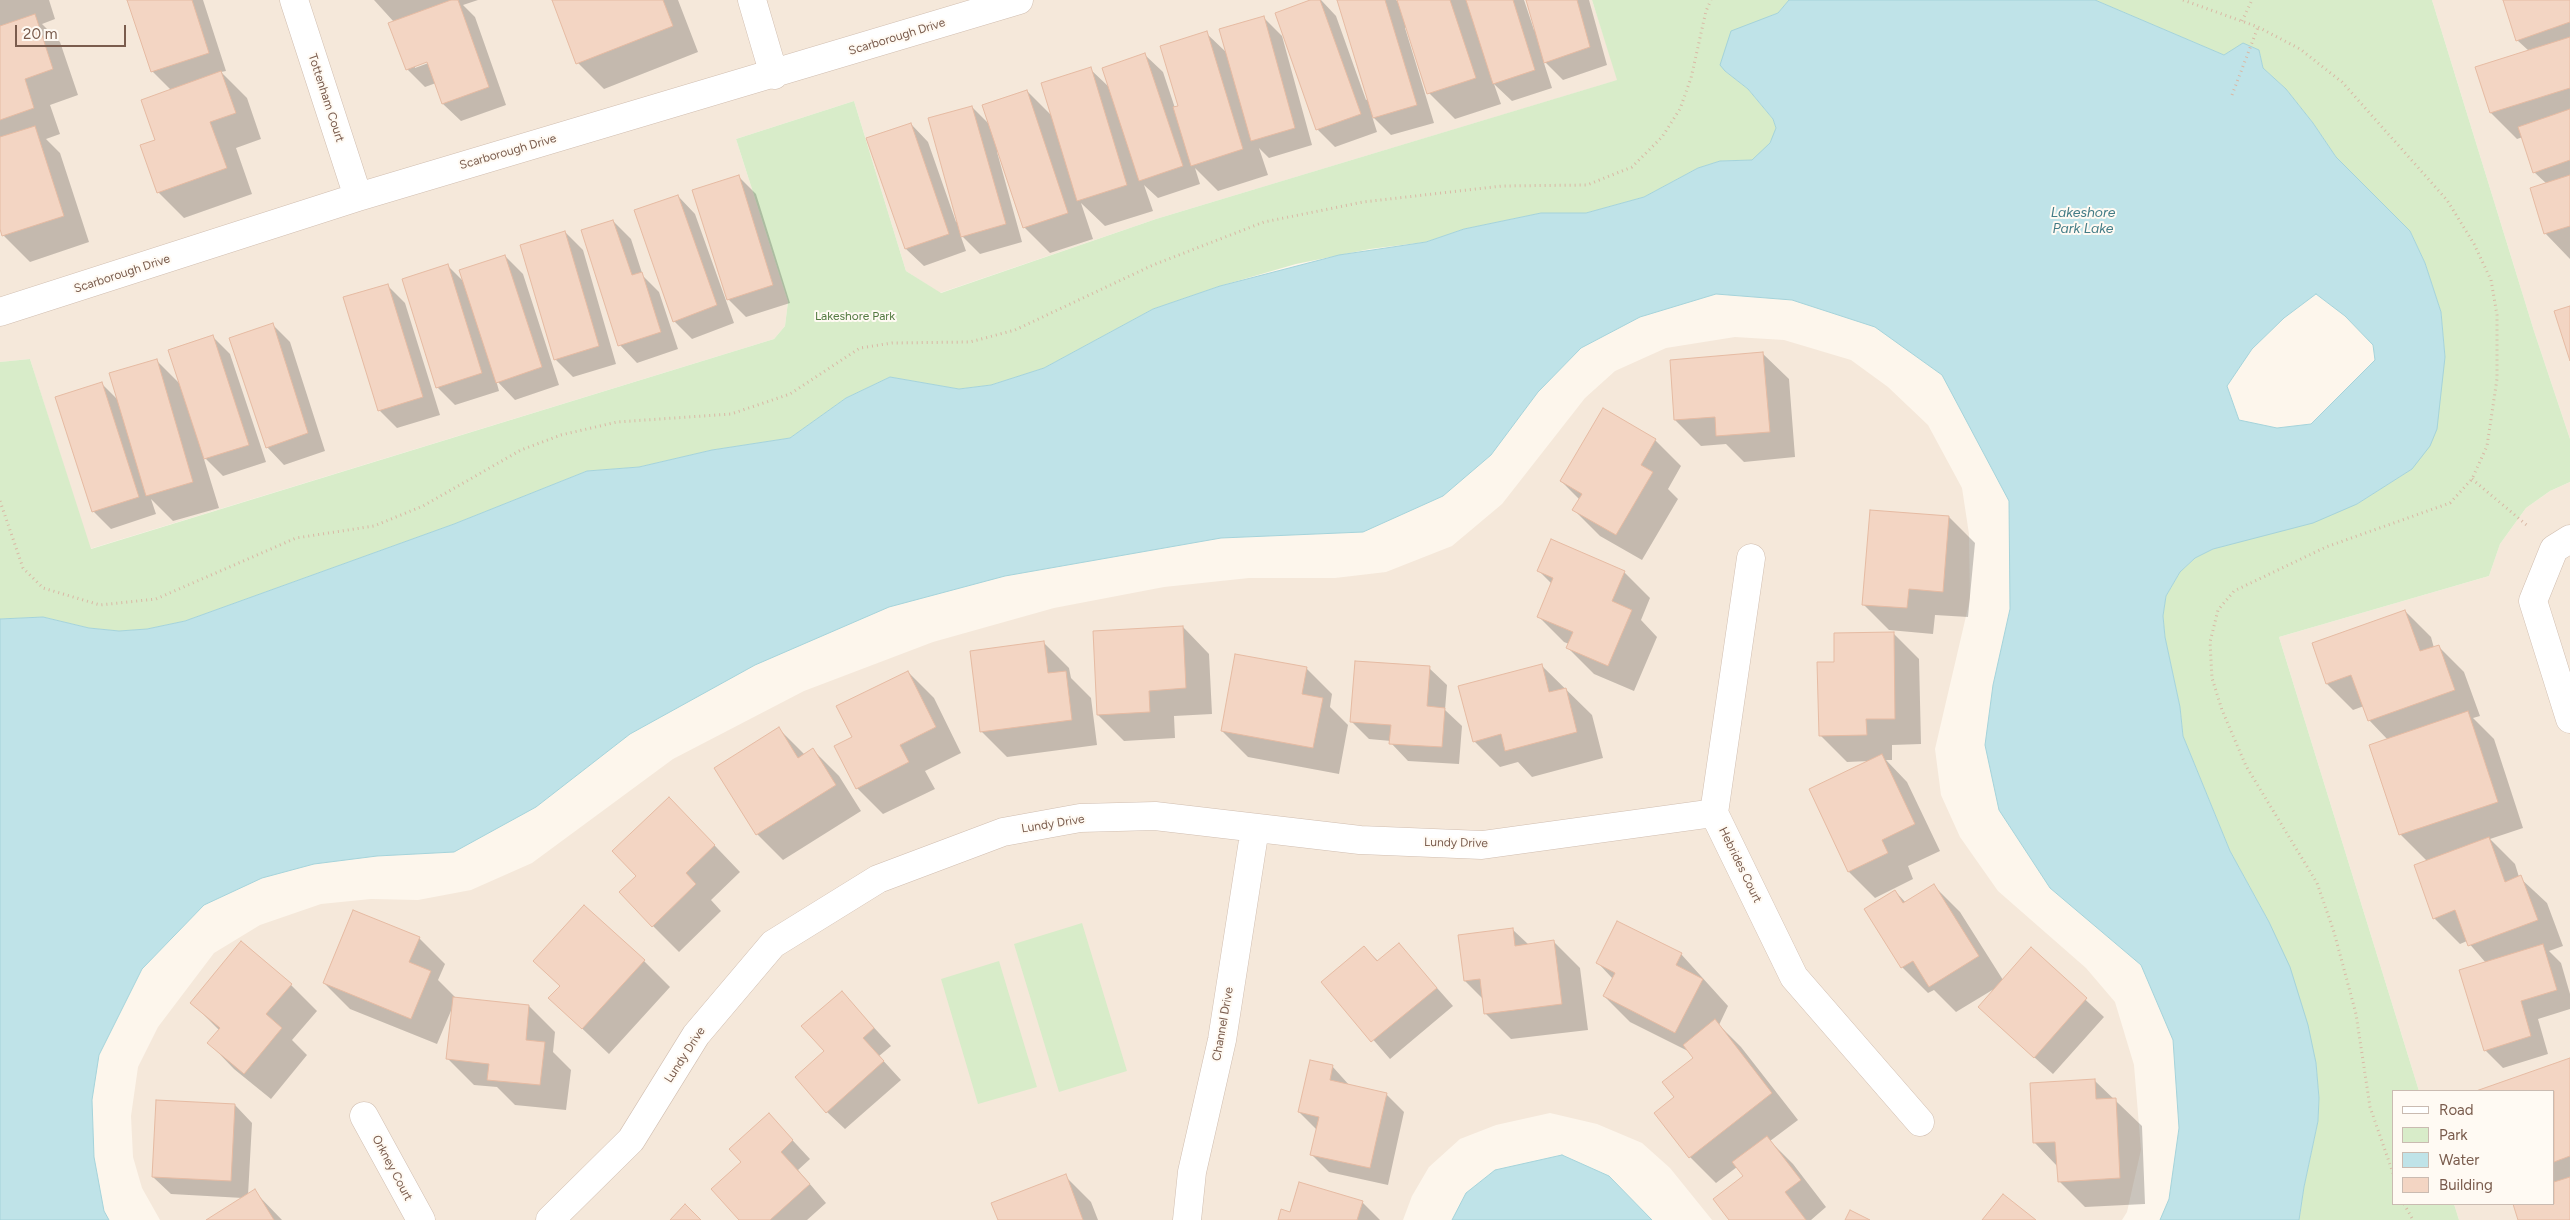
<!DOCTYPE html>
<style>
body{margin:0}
#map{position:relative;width:2570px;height:1220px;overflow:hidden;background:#fdf6ec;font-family:Figtree,sans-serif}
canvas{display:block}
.legend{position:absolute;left:2392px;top:1090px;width:162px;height:115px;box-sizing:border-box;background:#fffaf3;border:1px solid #cabbb1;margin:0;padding:6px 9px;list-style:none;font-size:15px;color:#7a5c4d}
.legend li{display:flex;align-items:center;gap:10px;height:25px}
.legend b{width:25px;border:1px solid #cabbb1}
.scale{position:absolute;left:15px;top:25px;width:111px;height:22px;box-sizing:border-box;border:2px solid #7a5c4d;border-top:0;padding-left:6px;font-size:15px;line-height:18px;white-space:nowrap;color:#7a5c4d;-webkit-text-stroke:4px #fffaf3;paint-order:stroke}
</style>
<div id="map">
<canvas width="2570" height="1220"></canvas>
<ul class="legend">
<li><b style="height:6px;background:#fff"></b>Road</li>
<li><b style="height:14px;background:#d8ecc9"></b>Park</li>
<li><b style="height:14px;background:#bfe3e8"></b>Water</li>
<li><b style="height:14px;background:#f3d5c3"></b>Building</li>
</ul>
<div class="scale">20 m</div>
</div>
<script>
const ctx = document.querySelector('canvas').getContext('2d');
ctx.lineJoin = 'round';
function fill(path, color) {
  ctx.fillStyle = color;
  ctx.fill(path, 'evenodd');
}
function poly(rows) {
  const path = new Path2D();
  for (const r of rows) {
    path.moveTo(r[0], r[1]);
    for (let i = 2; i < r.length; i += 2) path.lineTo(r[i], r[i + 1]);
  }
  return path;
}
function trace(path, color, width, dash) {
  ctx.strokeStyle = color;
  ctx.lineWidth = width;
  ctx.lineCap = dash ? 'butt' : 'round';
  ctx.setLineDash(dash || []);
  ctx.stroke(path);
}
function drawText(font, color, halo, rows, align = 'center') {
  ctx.font = font + ' Figtree,sans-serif';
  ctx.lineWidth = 4;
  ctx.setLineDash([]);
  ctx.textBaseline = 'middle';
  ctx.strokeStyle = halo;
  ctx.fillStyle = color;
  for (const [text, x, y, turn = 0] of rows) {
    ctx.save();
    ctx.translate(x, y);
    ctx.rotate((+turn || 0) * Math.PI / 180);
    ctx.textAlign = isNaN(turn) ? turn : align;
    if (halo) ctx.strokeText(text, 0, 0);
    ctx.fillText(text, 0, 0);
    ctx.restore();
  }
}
fill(poly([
 [0,0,1592,0,1618,80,1156,219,940,293,906,271,854,101,736,139,788,302,785,326,774,339,90,549,30,359,0,362],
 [2432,0,2570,0,2570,439,2534,331],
 [1735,337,1784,340,1851,360,1888,387,1928,425,1962,488,1969,534,1970,599,1935,749,1941,795,1960,837,1998,891,2086,968,2115,1002,2134,1065,2141,1150,2127,1212,2122,1220,1712,1220,1670,1168,1642,1143,1597,1124,1550,1113,1496,1125,1460,1139,1429,1167,1412,1196,1403,1220,160,1220,142,1188,133,1157,131,1116,138,1067,158,1027,214,953,260,925,321,904,371,899,418,900,471,890,532,863,673,759,804,691,933,642,1054,608,1164,587,1249,578,1335,578,1386,572,1452,546,1502,504,1585,398,1615,371,1666,348],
 [2570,482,2570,1220,2459,1220,2454,1204,2554,1204,2554,1091,2419,1091,2279,637,2489,576,2500,544,2526,508,2550,491]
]), '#f5e8da');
fill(poly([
 [1592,0,1789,0,1778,13,1768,17,1725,71,1748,89,1773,119,1776,128,1775,135,1764,151,1752,160,1720,161,1698,168,1644,197,1586,213,1541,213,1464,229,1426,242,1370,249,1296,264,1220,286,1153,309,1044,368,991,385,959,389,890,377,846,398,790,438,712,450,639,467,587,471,454,524,185,621,147,629,119,631,89,628,43,617,0,619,0,362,30,359,91,549,774,339,785,326,788,302,736,139,854,101,906,271,941,293,1156,219,1617,80],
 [2095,0,2432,0,2534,331,2570,439,2570,482,2550,491,2526,508,2500,544,2489,576,2279,637,2419,1091,2394,1091,2394,1204,2454,1204,2459,1220,2299,1220,2304,1187,2318,1121,2319,1098,2316,1063,2269,922,2230,851,2183,736,2180,707,2165,637,2163,616,2166,596,2180,572,2195,558,2213,549,2357,504,2412,469,2445,357,2441,312,2425,263,2410,231,2336,157,2313,123,2286,89,2263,68,2259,50,2243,44,2224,55],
 [1082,923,1127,1071,1059,1092,1014,944],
 [999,961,1037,1087,978,1104,941,979]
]), '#d8ecc9');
const water = poly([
 [1789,0,2095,0,2224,55,2243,43,2259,50,2263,68,2286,89,2313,123,2336,157,2410,231,2425,263,2441,312,2445,357,2437,429,2430,446,2412,469,2357,504,2313,523,2213,549,2195,558,2180,572,2166,596,2163,616,2165,637,2180,707,2183,736,2230,851,2269,922,2290,967,2308,1025,2316,1063,2319,1098,2318,1121,2304,1187,2299,1220,2160,1220,2169,1199,2179,1128,2173,1040,2141,965,2050,888,1999,810,1985,745,1993,685,2010,609,2009,501,1942,375,1875,327,1792,300,1716,294,1640,317,1581,348,1538,392,1491,455,1443,496,1363,532,1221,538,1005,576,889,607,755,665,630,734,536,807,454,852,377,856,314,864,262,878,204,905,142,969,99,1055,92,1100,94,1157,104,1211,109,1220,0,1220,0,619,43,617,89,628,119,631,147,629,185,621,454,524,587,471,639,467,712,450,790,438,846,398,890,377,959,389,991,385,1044,368,1153,309,1220,286,1339,255,1426,242,1464,229,1541,213,1586,213,1644,197,1698,168,1720,161,1752,160,1770,143,1776,128,1773,119,1748,89,1725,71,1720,65,1731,31,1778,13,1789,0],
 [2316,294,2345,316,2373,345,2375,360,2311,424,2277,428,2239,420,2227,386,2252,349,2284,318,2316,294],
 [1562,1155,1609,1176,1652,1220,1452,1220,1466,1193,1495,1170,1562,1155]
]);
fill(water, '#bfe3e8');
trace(water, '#a5d3da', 1);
fill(poly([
 [0,0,49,0,55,19,42,24,60,42,78,95,50,105,60,134,46,139,60,153,89,242,30,262,4,236,0,225],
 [129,0,203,0,226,71,221,72,247,98,261,139,236,148,252,194,184,218,158,192,157,141,171,90,152,71],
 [374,0,478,0,463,5,475,17,506,105,461,121,443,104,436,83,425,87,407,69,394,22],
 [433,59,434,61,415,68,415,65],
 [553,0,678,0,698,52,604,89,578,63],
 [1313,0,1321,0,1336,16,1366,100,1368,99,1338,0,1396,0,1400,4,1399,0,1524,0,1534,30,1536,30,1527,0,1589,0,1607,65,1563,80,1543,60,1552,88,1512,101,1494,84,1501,104,1455,119,1429,93,1407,27,1405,28,1434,123,1391,135,1372,116,1377,132,1335,147,1317,129],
 [2504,0,2570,0,2570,259,2545,233,2547,184,2534,172,2523,137,2517,139,2491,113,2477,67,2529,51,2517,40],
 [1264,18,1282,36,1312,145,1269,158,1259,148,1268,175,1218,191,1195,168,1200,184,1158,198,1144,185,1153,211,1105,226,1081,203,1093,239,1050,253,1024,227,999,152,997,152,1022,242,980,254,960,234,966,251,924,266,906,249,868,139,911,124,928,142,956,222,958,222,972,107,991,126,1027,91,1053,117,1090,69,1109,87,1145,55,1163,72,1175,108,1180,107,1206,33,1227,53],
 [738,176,756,194,790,303,746,317,728,299],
 [678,196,695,214,734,323,692,339,674,321],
 [613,221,631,239,643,276,659,292,678,349,637,363,620,345],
 [565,232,583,250,616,364,573,377,555,359],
 [505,256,523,274,559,385,515,400,496,380,499,391,455,405,437,387,447,265,465,283],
 [387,285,405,303,440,415,397,428,379,410],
 [273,325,290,342,325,451,284,465,267,447],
 [212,336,230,354,266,462,223,476,203,456,219,508,173,521,151,499,156,514,111,529,93,511,101,383,119,401,156,360,181,385],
 [1762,353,1789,379,1795,457,1744,462,1726,444,1701,446,1675,420],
 [1655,440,1681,466,1668,489,1678,499,1642,560,1600,536,1574,510,1580,500,1561,481],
 [1949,517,1975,543,1968,617,1935,615,1933,634,1889,630,1863,604],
 [1539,571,1624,572,1650,598,1641,620,1657,637,1634,691,1594,674,1568,648,1569,644,1564,642,1538,616,1552,584],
 [2405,611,2431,637,2434,648,2438,646,2464,672,2480,716,2473,718,2494,739,2523,828,2490,839,2515,864,2519,877,2547,903,2563,946,2549,951,2561,963,2570,994,2570,1009,2538,1019,2548,1054,2503,1068,2485,1050,2486,963,2467,941,2460,944,2434,918,2427,861,2400,834,2388,740,2369,720,2364,706,2353,710,2327,684,2313,644],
 [1183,627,1209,654,1212,714,1174,716,1175,738,1124,741,1098,715],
 [1893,633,1919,659,1921,744,1892,745,1892,760,1886,760,1907,782,1940,851,1908,866,1913,879,1875,898,1849,872,1811,790,1870,761,1847,762,1820,735,1836,664],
 [1043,642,1069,668,1071,678,1091,698,1097,745,1007,757,981,731],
 [1541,665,1592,715,1603,758,1532,777,1518,762,1500,767,1474,741],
 [1306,668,1332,694,1330,707,1348,725,1339,774,1248,757,1222,731],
 [1429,668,1447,685,1445,710,1462,726,1459,764,1408,761,1391,743,1391,741,1369,739,1351,721],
 [908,672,934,698,961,753,925,771,935,789,883,814,857,788,854,738],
 [779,729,805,755,813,750,839,776,861,811,783,860,757,834],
 [695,825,740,872,711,900,721,911,679,952,653,926],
 [1934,886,1960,912,2003,980,2031,949,2104,1017,2053,1074,1997,1024,1994,989,1956,1012,1934,990,1928,993,1902,967,1895,891,1906,903],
 [1512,929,1529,945,1554,942,1580,968,1588,1030,1511,1039,1485,1013,1484,1000,1465,981],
 [419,938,445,964,438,980,456,998,529,1006,555,1032,553,1052,571,1070,566,1110,515,1105,497,1087,474,1085,448,1059,453,1006,437,1044,350,1009,324,983],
 [1399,945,1453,1006,1390,1059,1323,982,1364,948,1378,961],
 [1681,954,1728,1006,1719,1025,1741,1047,1798,1120,1770,1141,1793,1164,1826,1207,1811,1220,1731,1220,1745,1176,1737,1167,1716,1183,1690,1157,1655,1113,1676,1097,1695,1058,1690,1052,1630,1022,1604,996,1613,979,1598,963],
 [535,961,644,961,670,987,609,1054,550,998,561,987],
 [291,985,317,1011,292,1040,307,1055,271,1099,234,1069,209,1043,219,1030,192,1003],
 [842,993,891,1046,879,1056,901,1080,845,1129,827,1112,825,1051],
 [2570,1059,2570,1220,2520,1220,2515,1204,2554,1204,2554,1091,2480,1091],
 [1332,1066,1350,1086,1386,1094,1404,1112,1388,1185,1329,1172,1312,1155,1317,1130,1299,1112],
 [2095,1081,2142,1126,2145,1204,2085,1207,2059,1181,2058,1167,2034,1142],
 [235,1105,252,1123,248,1195,254,1191,282,1220,208,1220,243,1198,171,1194,153,1177],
 [769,1115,810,1159,798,1170,826,1203,807,1220,741,1220,743,1162],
 [1065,1176,1091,1202,1098,1220,999,1220],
 [1362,1202,1380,1220,1279,1220,1291,1213]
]), '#0003');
const building = poly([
 [127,0,192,0,209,53,151,72,127,0],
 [451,0,458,0,489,87,442,104,427,62,406,70,388,23,451,0],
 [552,0,663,0,673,26,576,64,552,0],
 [1310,0,1320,0,1361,114,1316,130,1275,13,1310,0],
 [1337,0,1385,0,1417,105,1373,118,1337,0],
 [1397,0,1450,0,1476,78,1427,94,1397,0],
 [1466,0,1513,0,1535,70,1493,84,1466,0],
 [1526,0,1577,0,1590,47,1544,63,1526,0],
 [2503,0,2570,0,2570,22,2516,41,2503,0],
 [35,14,53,69,25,79,34,108,0,120,0,26,35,14],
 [1264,16,1295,128,1251,141,1219,29,1264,16],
 [1207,31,1243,149,1191,166,1173,107,1178,106,1160,46,1207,31],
 [2570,37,2570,88,2490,113,2475,67,2570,37],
 [1145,53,1183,166,1139,181,1102,68,1145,53],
 [1091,67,1127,185,1077,201,1041,83,1091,67],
 [221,71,236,113,210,122,227,168,157,193,140,145,155,140,141,100,221,71],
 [1027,90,1068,213,1023,228,982,105,1027,90],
 [972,106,1006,224,961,237,928,118,972,106],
 [2570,109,2570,160,2533,173,2518,127,2570,109],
 [911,123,949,234,905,249,866,138,911,123],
 [35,126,64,216,2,236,0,229,0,137,35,126],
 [739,175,773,285,727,300,692,190,739,175],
 [2570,175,2570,226,2544,234,2530,188,2570,175],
 [678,195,717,305,673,322,634,210,678,195],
 [613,220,632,275,642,272,661,332,618,346,581,230,613,220],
 [565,231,599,346,554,360,520,245,565,231],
 [505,255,542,367,496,383,459,270,505,255],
 [448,264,482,373,436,388,402,279,448,264],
 [388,284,423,397,378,411,343,297,388,284],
 [2570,306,2570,361,2554,311,2570,306],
 [273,323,308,433,266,448,229,338,273,323],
 [213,335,249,445,204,459,168,350,213,335],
 [1763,352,1770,432,1716,436,1715,417,1674,420,1670,360,1763,352],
 [157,359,193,482,146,496,109,373,157,359],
 [102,382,139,497,92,512,55,397,102,382],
 [1603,408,1656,439,1641,465,1653,472,1616,535,1572,510,1582,494,1560,481,1603,408],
 [1870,510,1949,516,1943,592,1909,589,1907,608,1862,605,1870,510],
 [1551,539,1625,571,1612,601,1632,610,1608,666,1566,648,1573,632,1537,617,1553,578,1537,571,1551,539],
 [2405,610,2420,651,2439,645,2455,690,2368,721,2351,675,2326,684,2312,643,2405,610],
 [1183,626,1186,688,1149,691,1150,712,1097,715,1093,631,1183,626],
 [1894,632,1895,719,1866,719,1867,735,1819,736,1817,662,1834,662,1834,633,1894,632],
 [1044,641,1048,673,1066,671,1072,720,980,732,970,651,1044,641],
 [1235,654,1307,667,1302,694,1323,698,1313,748,1221,731,1235,654],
 [1355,661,1430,666,1427,706,1445,708,1442,747,1389,744,1391,725,1350,722,1355,661],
 [1542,664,1549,692,1566,688,1577,732,1505,751,1501,734,1473,742,1458,686,1542,664],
 [908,671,936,727,900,745,909,762,856,789,834,746,852,737,836,706,908,671],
 [2468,711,2498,802,2399,835,2369,745,2468,711],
 [779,727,798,758,813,748,836,785,756,835,714,768,779,727],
 [1882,754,1915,824,1882,840,1888,853,1848,872,1809,789,1882,754],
 [669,797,715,845,686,873,696,884,652,927,619,892,636,876,612,851,669,797],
 [2489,837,2505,882,2521,875,2538,920,2468,946,2455,910,2433,919,2414,865,2489,837],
 [1934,884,1979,956,1929,987,1913,961,1901,968,1864,909,1895,890,1903,903,1934,884],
 [584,905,645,960,582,1029,548,998,560,986,533,961,584,905],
 [353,910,420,937,409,962,431,971,411,1019,323,983,353,910],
 [1617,921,1682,953,1676,965,1703,979,1675,1033,1603,996,1615,973,1596,963,1617,921],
 [1513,928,1515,946,1554,940,1562,1004,1484,1014,1480,979,1464,981,1458,935,1513,928],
 [241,941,292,984,266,1014,282,1028,244,1074,207,1043,220,1028,190,1003,241,941],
 [1399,943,1437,988,1371,1042,1321,982,1364,946,1377,961,1399,943],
 [2543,944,2557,990,2521,1001,2531,1036,2484,1051,2459,970,2543,944],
 [2031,947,2087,998,2034,1058,1978,1007,2031,947],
 [842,991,874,1028,863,1038,884,1061,826,1113,795,1077,824,1051,801,1026,842,991],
 [453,997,529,1005,526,1040,545,1042,540,1085,487,1080,489,1064,446,1059,453,997],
 [1715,1019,1772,1093,1689,1158,1654,1113,1674,1097,1662,1082,1693,1058,1683,1045,1715,1019],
 [2570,1058,2570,1156,2554,1162,2554,1091,2476,1091,2570,1058],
 [1310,1060,1333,1065,1330,1080,1387,1093,1370,1168,1310,1155,1319,1117,1298,1112,1310,1060],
 [2095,1079,2096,1099,2116,1098,2120,1178,2058,1182,2055,1142,2033,1143,2030,1083,2095,1079],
 [156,1100,235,1104,231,1181,152,1177,156,1100],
 [769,1113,793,1140,781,1152,810,1184,770,1220,739,1220,711,1189,741,1162,729,1149,769,1113],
 [1767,1136,1801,1180,1785,1192,1806,1220,1729,1220,1713,1199,1743,1176,1732,1162,1767,1136],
 [1066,1174,1083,1220,998,1220,991,1203,1066,1174],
 [2570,1177,2570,1220,2518,1220,2513,1204,2554,1204,2554,1182,2570,1177],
 [1299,1182,1363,1201,1357,1220,1278,1220,1281,1209,1290,1212,1299,1182],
 [255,1189,274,1220,206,1220,255,1189],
 [2003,1194,2036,1220,1982,1220,2003,1194],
 [685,1204,701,1220,670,1220,685,1204],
 [1850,1210,1870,1220,1845,1220,1850,1210]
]);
fill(building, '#f3d5c3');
trace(building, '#e6bba3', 1);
const minor = poly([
 [294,0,358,197],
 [752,0,774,75],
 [0,312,358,197,1019,0],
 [2570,539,2554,549,2533,601,2570,719],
 [1751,558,1714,813,1794,977,1920,1122],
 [364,1116,421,1220],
 [550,1220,631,1140,696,1035,773,944,878,879,1003,832,1080,818,1155,816,1360,840,1482,845,1714,813],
 [1187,1220,1192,1172,1222,1040,1255,828]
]);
trace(minor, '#d1beb0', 29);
trace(poly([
 [2183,0,2258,27,2300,49,2342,82,2447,200,2474,244,2491,280,2497,315,2497,379,2487,446,2472,479,2450,503,2326,547,2234,591,2218,610,2210,642,2212,678,2222,710,2246,766,2317,883,2334,932,2356,1014,2370,1107,2394,1176],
 [2242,21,2252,0],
 [2232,95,2258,27],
 [2472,479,2529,527],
 [0,501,23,568,43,588,100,605,156,599,296,538,374,526,423,506,521,450,561,435,617,422,731,414,790,394,860,348,892,343,970,342,1015,330,1153,265,1264,222,1363,202,1502,186,1587,185,1632,167,1662,137,1680,109,1691,78,1706,11,1711,0],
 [2404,1204,2413,1220]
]), '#d9b8a5', 3, [1, 4]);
trace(minor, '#fff', 28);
drawText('12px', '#7a5c4d', '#fffaf3', [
 ["Scarborough Drive",897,37,-17],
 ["Tottenham Court",326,98,72],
 ["Scarborough Drive",508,152,-16],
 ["Scarborough Drive",122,274,-18],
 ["Lundy Drive",1053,824,-9],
 ["Lundy Drive",1456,843,1],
 ["Hebrides Court",1740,865,64],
 ["Channel Drive",1223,1024,-80],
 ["Lundy Drive",685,1055,-57],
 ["Orkney Court",392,1168,62]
]);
drawText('12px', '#537a41', '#fffaf3', [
 ["Lakeshore Park",855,316]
]);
drawText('italic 14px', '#437c86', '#fffaf3', [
 ["Lakeshore",2083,213],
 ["Park Lake",2083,229]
]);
</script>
